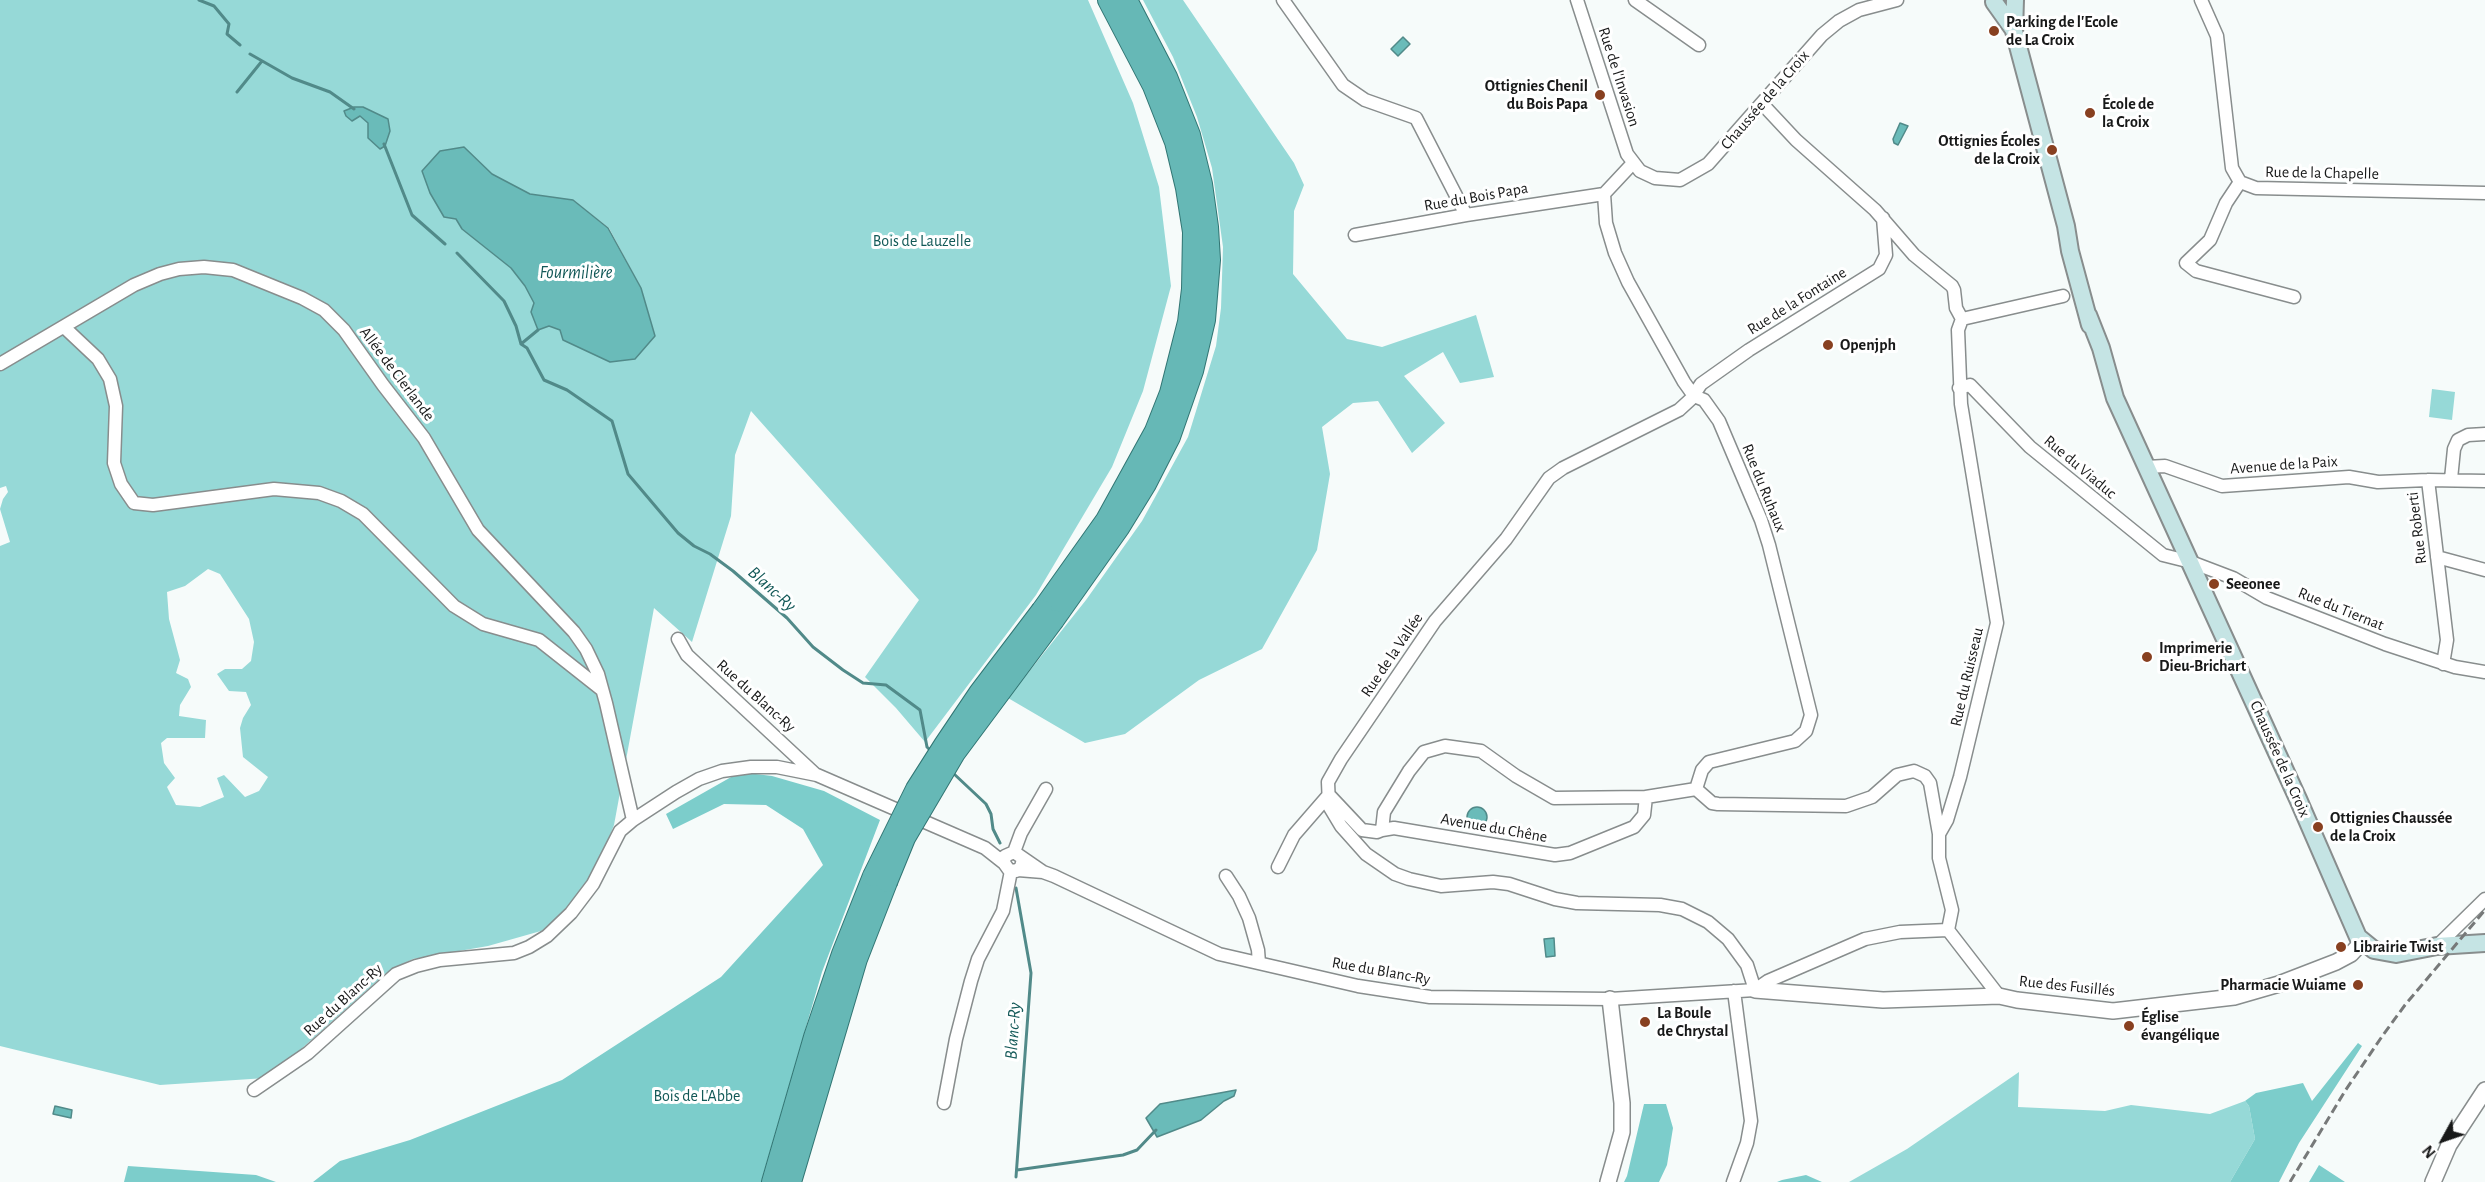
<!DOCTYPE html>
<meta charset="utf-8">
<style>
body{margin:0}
#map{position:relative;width:2485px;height:1182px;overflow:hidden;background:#f6fbfa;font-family:"Alegreya Sans",sans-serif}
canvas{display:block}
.north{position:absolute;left:2413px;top:1110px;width:60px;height:60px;-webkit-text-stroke:4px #fff;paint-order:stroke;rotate:230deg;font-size:16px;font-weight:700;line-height:24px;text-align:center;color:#181919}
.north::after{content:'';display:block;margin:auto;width:21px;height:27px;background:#181919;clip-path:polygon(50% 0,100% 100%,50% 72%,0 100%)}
</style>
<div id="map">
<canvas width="2485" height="1182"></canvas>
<div class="north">N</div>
</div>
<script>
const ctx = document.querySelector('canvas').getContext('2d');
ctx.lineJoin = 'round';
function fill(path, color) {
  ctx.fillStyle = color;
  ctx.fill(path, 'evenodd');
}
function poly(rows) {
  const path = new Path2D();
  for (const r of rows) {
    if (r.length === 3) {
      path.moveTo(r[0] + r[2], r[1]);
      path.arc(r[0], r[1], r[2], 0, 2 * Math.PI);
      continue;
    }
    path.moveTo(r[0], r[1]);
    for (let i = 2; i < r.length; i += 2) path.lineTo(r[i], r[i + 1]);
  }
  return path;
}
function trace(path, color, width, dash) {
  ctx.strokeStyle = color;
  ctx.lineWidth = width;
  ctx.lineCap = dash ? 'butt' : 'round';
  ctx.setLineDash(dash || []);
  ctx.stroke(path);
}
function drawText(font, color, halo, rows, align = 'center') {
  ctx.font = font + ' "Alegreya Sans",sans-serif';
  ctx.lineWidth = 6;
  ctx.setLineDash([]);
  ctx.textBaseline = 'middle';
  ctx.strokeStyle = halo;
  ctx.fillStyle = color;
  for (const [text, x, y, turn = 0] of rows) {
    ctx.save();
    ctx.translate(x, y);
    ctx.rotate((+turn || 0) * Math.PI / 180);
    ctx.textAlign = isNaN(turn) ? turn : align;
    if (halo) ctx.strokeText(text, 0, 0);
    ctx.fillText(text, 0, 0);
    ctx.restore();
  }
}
fill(poly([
 [0,0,1088,0,1133,103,1159,187,1171,286,1143,391,1112,467,1036,595,925,742,896,708,865,677,919,600,751,411,735,455,731,516,692,642,654,608,614,825,592,881,555,927,488,946,413,959,398,966,385,974,290,1059,266,1078,160,1085,0,1046,0,546,10,542,0,509,3,499,8,492,6,486,0,488],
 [360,116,390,131,388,136,369,131,368,123],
 [464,147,492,174,530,194,573,200,609,228,641,288,573,343,563,340,561,330,549,326,525,286,511,268,462,229,456,219,444,217,430,193],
 [208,569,220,574,249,619,254,642,251,661,242,669,225,669,217,674,229,691,246,692,251,705,243,718,240,728,243,757,268,777,259,791,245,797,224,775,217,778,224,797,200,807,176,805,167,787,175,778,164,763,161,743,167,738,205,738,206,720,179,716,180,705,191,687,188,679,176,673,180,660,169,619,167,592,185,586],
 [1143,0,1183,0,1294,163,1304,185,1294,211,1293,274,1347,339,1382,347,1476,315,1494,377,1460,383,1443,352,1404,376,1445,423,1412,453,1378,401,1353,403,1322,427,1330,474,1317,550,1262,649,1199,680,1125,734,1085,743,1008,698,1086,600,1142,521,1188,437,1216,346,1221,308,1223,247,1212,168,1197,117,1173,57],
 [2432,389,2455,392,2452,420,2429,417],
 [2019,1072,2018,1107,2105,1111,2131,1105,2210,1114,2245,1101,2249,1106,2255,1139,2230,1182,1849,1182,1907,1149]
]), '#96d9d7');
fill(poly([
 [740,772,772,776,824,791,880,820,822,972,761,1182,313,1182,340,1161,410,1140,562,1080,721,977,823,865,803,829,766,805,724,804,673,829,666,814],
 [2358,1043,2362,1046,2299,1143,2279,1182,2230,1182,2255,1139,2249,1106,2245,1101,2256,1093,2303,1083,2312,1101],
 [1644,1104,1666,1104,1673,1128,1667,1165,1659,1182,1624,1182,1627,1176],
 [2319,1165,2345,1182,2309,1182],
 [128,1166,256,1175,276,1182,124,1182],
 [1806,1175,1822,1182,1777,1182,1782,1180]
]), '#7ccdcb');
const water = poly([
 [1403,37,1410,44,1398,56,1391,49,1403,37],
 [354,107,363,107,388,119,390,131,385,146,380,149,368,138,368,123,360,116,352,121,346,116,344,111,354,107],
 [1900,123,1908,126,1898,145,1894,143,1893,139,1900,123],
 [464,147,492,174,530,194,573,200,608,228,641,288,655,336,635,359,610,362,563,340,560,330,549,326,538,330,531,312,534,303,525,286,511,268,462,229,456,219,444,217,430,193,422,171,440,151,464,147],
 [1477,817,10],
 [1554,938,1555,956,1546,957,1544,939,1554,938],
 [1236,1090,1234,1096,1224,1101,1201,1120,1157,1137,1146,1118,1160,1104,1236,1090],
 [55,1106,72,1110,71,1118,53,1114,55,1106]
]);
fill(water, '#6abbb9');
trace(water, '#518a89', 1.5);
trace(poly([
 [199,0,214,6,229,24,227,34,240,45],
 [250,54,292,78,330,92,354,109],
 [237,92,262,61],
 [384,144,412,215,445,244],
 [457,253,504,301,516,326,521,344,527,348,544,380,567,390,612,421,628,474,678,533,694,546,710,554,733,571,787,618,813,647,843,670,863,683,886,685,920,710,927,747,931,751],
 [521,344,538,330],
 [953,773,986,804,991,814,993,829,1000,843],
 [1016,888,1031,973,1016,1177],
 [1017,1170,1123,1155,1137,1150,1156,1130]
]), '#518a89', 3);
const minor = poly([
 [1283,0,1343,85,1365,100,1416,118,1466,215],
 [1577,0,1627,154,1640,171,1655,178,1680,180,1708,164,1822,35,1839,21,1859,10,1897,0],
 [1635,0,1699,45],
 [2201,0,2217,36,2232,168,2240,182,2256,188,2485,193],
 [1767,109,1796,140,1875,210,1914,255,1952,286,1954,290,1956,308,1962,319],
 [1633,163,1604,194,1606,223,1615,253,1628,282,1684,382,1694,396,1704,400,1719,421,1761,520,1769,545,1811,715,1806,731,1795,741,1709,762,1702,770,1696,789,1712,803,1718,804,1846,806,1872,797,1897,775,1914,771,1925,776,1930,783,1939,834],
 [2240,182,2226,203,2210,240,2186,263,2196,271,2294,297],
 [1355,235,1466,215,1604,194],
 [1962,319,2063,296],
 [64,327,98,359,110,379,116,406,114,463,121,484,134,503,153,505,274,489,319,493,341,501,363,514,454,606,483,624,539,640,601,689],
 [0,364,134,285,160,274,179,269,204,267,233,270,302,298,324,310,344,330,383,385,424,438,478,530,574,632,586,649,598,674,606,703,633,820],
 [1959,388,1970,385,2030,447,2163,555,2191,562,2233,578,2267,598,2385,644,2455,667,2485,672],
 [2146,467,2165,466,2222,486,2349,477,2378,482,2428,480],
 [2451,479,2454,449,2458,440,2468,435,2485,434],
 [2437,557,2485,570],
 [678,639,687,655,815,774],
 [2443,664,2447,640,2428,480,2485,481],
 [1330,796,1362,830,1377,832,1382,830],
 [1646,797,1554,798,1516,776,1481,751,1445,746,1424,752,1409,771,1384,812,1382,830,1394,828,1555,855,1570,853,1634,827,1644,815,1646,797,1696,789],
 [1014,852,1021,833,1046,789],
 [1023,859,1021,867,1016,871,1009,870,1004,863,1005,856,1014,852,1043,872],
 [1278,867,1294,835,1327,797],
 [1018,870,1043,872,1054,876,1219,954,1358,986,1430,997,1610,999,1755,990,1768,981,1865,939,1900,932,1948,930],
 [1226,876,1239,896,1249,918,1258,950,1259,963],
 [1948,930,1952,910,1939,858,1939,834,1947,820,1960,777,1997,623,1961,404,1958,330,1962,319],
 [1948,930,1999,996],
 [2437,946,2485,899],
 [1755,990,1747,965,1728,939,1708,922,1682,909,1660,905,1577,903,1555,899,1509,884,1493,882,1441,886,1409,879,1395,874,1366,854,1341,826,1329,806,1328,782,1341,759,1435,621,1506,539,1549,478,1563,468,1679,410,1691,399,1701,384,1749,350,1879,269,1886,255,1883,218],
 [254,1090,308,1053,396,974,416,966,440,960,514,953,529,947,547,936,571,913,593,884,620,831,633,820,676,792,699,779,722,771,751,767,777,767,817,775,985,848,1004,863],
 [944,1103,956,1039,971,981,978,959,1003,911,1011,871],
 [1733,1182,1747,1143,1751,1121,1734,991]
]);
const tertiary = poly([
 [1755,990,1883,1000,1999,996,2017,1000,2113,1011,2234,997,2279,984,2336,962,2351,954,2363,941],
 [1608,1182,1622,1132,1622,1103,1610,999],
 [2433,1182,2449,1145,2485,1090]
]);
const secondary = poly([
 [2015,0,2014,31,2066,226,2070,251,2090,325],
 [1994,2,2014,30],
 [2088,315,2101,348,2115,398,2298,799,2358,937,2374,950,2396,954,2437,946,2485,943]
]);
const trunk = poly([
 [1042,610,1106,520,1155,431,1170,393,1188,322,1192,289,1193,232,1186,188,1175,142,1153,86,1108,0],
 [1054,620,1119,528,1146,484,1170,437,1193,371,1205,320,1210,260,1208,227,1202,184,1190,135,1167,77,1127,0],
 [772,1182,814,1037,842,954,873,876],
 [791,1182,857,959,887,882]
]);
trace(minor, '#888d8d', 15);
trace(tertiary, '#888d8d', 18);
trace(secondary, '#888d8d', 20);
trace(trunk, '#317573', 22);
trace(minor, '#fff', 12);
trace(tertiary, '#fff', 15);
trace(secondary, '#c5e4e4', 16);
trace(trunk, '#66b8b6', 20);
trace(poly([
 [2290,1182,2345,1091,2383,1035,2405,1005,2485,910]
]), '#777979', 3, [9, 4.5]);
const trunkBridge = poly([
 [873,876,916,789,944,745,979,693,1042,610],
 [887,882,905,838,955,753,1054,620]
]);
trace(trunkBridge, '#317573', 22, []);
trace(trunkBridge, '#66b8b6', 20);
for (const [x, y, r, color] of [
 [1994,31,6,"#884020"],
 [1600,95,6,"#884020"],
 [2090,113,6,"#884020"],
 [2052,150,6,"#884020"],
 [1828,345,6,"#884020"],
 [2214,584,6,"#884020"],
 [2147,657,6,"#884020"],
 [2318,827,6,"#884020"],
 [2341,947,6,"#884020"],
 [2358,985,6,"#884020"],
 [1645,1022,6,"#884020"],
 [2129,1026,6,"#884020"]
]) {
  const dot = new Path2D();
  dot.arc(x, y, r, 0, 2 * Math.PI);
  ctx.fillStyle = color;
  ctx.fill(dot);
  trace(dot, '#fff', 2);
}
drawText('bold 16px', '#181919', '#fff', [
 ["Parking de l'Ecole",2006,22],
 ["de La Croix",2006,40],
 ["Ottignies Chenil",1588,86,"right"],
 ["du Bois Papa",1588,104,"right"],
 ["École de",2102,104],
 ["la Croix",2102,122],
 ["Ottignies Écoles",2040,141,"right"],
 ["de la Croix",2040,159,"right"],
 ["Openjph",1840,345],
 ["Seeonee",2226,584],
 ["Imprimerie",2159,648],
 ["Dieu-Brichart",2159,666],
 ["Ottignies Chaussée",2330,818],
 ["de la Croix",2330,836],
 ["Librairie Twist",2353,947],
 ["Pharmacie Wuiame",2346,985,"right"],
 ["La Boule",1657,1013],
 ["de Chrystal",1657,1031],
 ["Église",2141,1017],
 ["évangélique",2141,1035]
], 'left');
drawText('16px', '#181919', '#fff', [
 ["Rue de l'Invasion",1619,77,72],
 ["Chaussée de la Croix",1765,100,-49],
 ["Rue de la Chapelle",2322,173,1],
 ["Rue du Bois Papa",1476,197,-10],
 ["Rue de la Fontaine",1797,301,-32],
 ["Allée de Clerlande",397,374,53],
 ["Avenue de la Paix",2284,465,-4],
 ["Rue du Viaduc",2080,467,40],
 ["Rue du Ruhaux",1764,488,68],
 ["Rue Roberti",2417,528,-97],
 ["Rue du Tiernat",2341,609,22],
 ["Rue de la Vallée",1392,655,-56],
 ["Rue du Ruisseau",1967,677,-77],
 ["Rue du Blanc-Ry",756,696,42],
 ["Chaussée de la Croix",2280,759,66],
 ["Avenue du Chêne",1494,828,10],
 ["Rue du Blanc-Ry",1381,971,10],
 ["Rue des Fusillés",2067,986,6],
 ["Rue du Blanc-Ry",343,1000,-42]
]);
drawText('16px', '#125957', '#fff', [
 ["Bois de Lauzelle",922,241],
 ["Bois de L'Abbe",697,1096]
]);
drawText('italic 18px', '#125857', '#fff', [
 ["Fourmilière",576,273],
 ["Blanc-Ry",772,589,42],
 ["Blanc-Ry",1013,1031,-86]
]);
</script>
